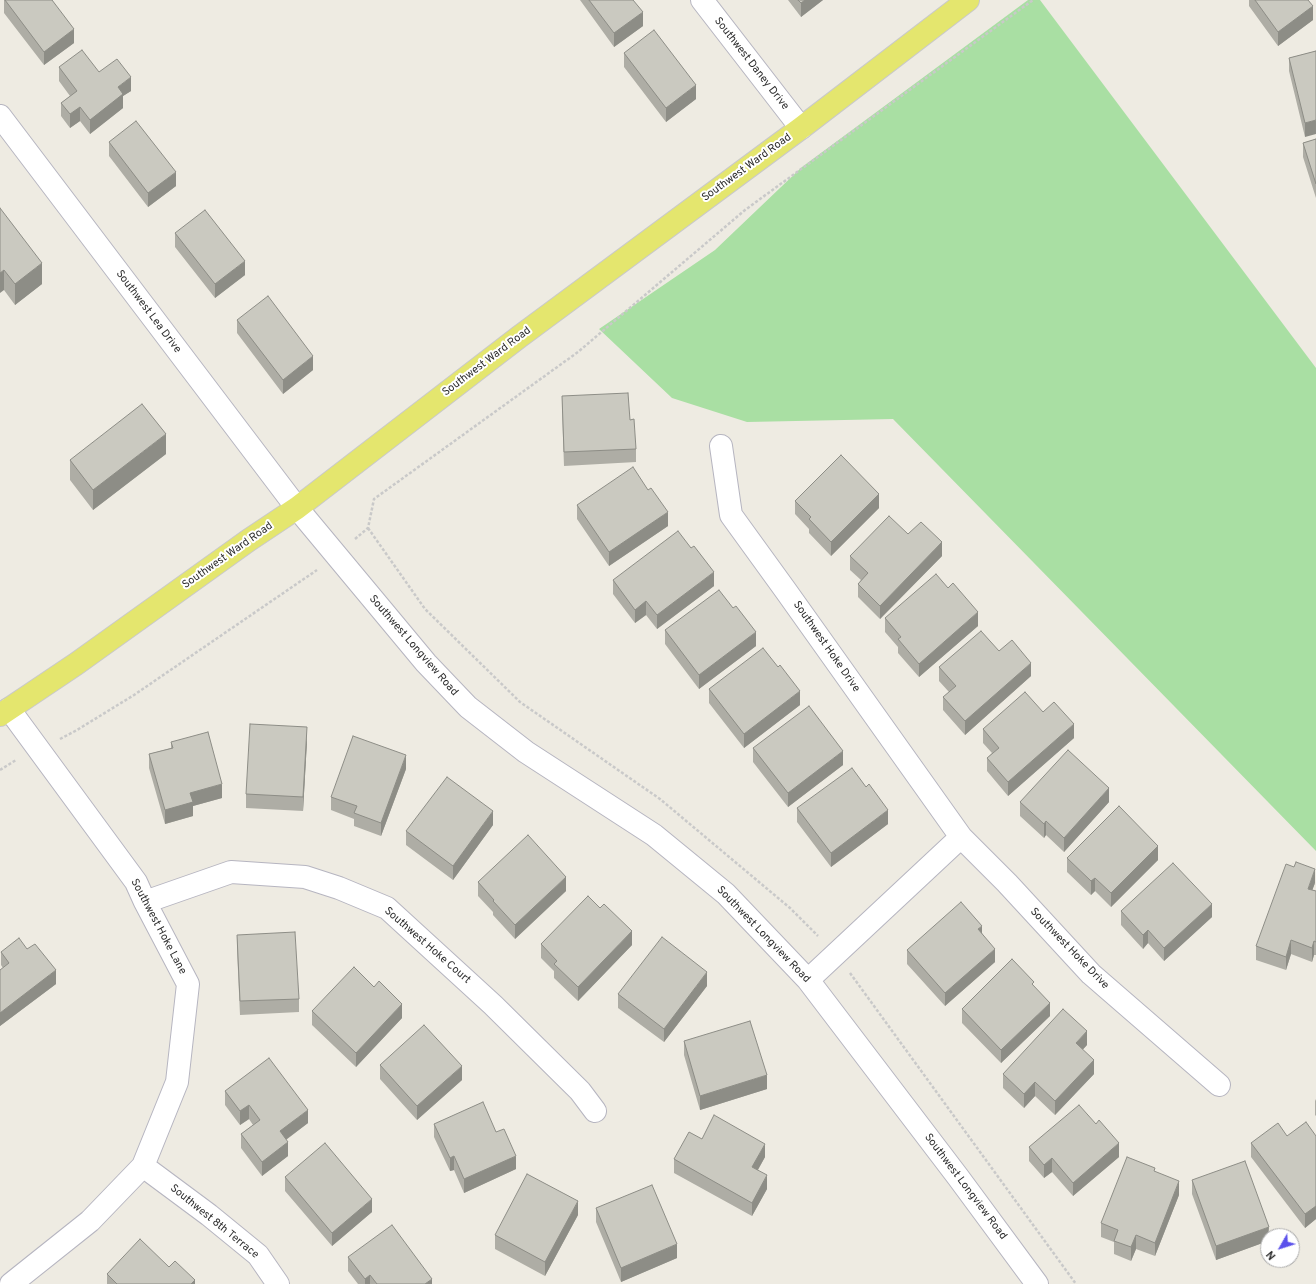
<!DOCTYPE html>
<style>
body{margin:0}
#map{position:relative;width:1316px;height:1284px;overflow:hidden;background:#eeebe2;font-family:Overpass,sans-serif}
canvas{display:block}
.north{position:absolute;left:1260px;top:1228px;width:40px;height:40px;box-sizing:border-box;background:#fff;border:1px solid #ababab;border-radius:50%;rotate:231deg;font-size:11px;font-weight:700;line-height:16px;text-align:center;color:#2e2e2e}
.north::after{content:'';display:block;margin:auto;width:14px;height:18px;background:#5b51eb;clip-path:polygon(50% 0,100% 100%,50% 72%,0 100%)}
</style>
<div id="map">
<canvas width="1316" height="1284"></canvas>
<div class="north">N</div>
</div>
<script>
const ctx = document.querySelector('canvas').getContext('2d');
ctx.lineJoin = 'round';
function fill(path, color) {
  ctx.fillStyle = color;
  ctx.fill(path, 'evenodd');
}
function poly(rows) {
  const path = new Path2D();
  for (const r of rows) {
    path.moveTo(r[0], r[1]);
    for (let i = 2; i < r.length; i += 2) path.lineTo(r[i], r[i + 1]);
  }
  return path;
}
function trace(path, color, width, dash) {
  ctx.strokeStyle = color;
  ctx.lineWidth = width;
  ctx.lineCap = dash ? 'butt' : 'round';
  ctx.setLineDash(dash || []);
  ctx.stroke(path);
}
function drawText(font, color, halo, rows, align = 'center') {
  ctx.font = font + ' Overpass,sans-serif';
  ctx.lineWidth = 4;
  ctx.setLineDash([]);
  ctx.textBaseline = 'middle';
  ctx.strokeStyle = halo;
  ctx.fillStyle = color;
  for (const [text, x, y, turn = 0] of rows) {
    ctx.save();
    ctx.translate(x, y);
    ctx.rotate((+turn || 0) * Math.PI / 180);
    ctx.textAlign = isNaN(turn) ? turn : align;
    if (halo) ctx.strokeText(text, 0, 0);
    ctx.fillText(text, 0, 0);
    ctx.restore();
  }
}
fill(poly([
 [1028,0,1040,0,1316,368,1316,851,893,419,747,422,672,398,599,329,715,250,802,167]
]), '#a9dfa3');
const minor = poly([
 [702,0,801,128],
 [0,116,297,508,426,663,468,707,526,752,654,835,726,894,808,980,958,1177,1037,1284],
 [721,446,731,515,786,591,961,837,1007,883,1091,974,1219,1085],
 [9,709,136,882,145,902,188,984,177,1082,143,1166,90,1221,11,1284],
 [145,902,231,872,305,877,339,888,387,908,493,1005,580,1091,595,1111],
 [808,980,961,837],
 [143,1166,209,1215,258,1255,278,1284]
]);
const major = poly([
 [0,715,76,664,249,540,297,508,519,337,801,128,968,0]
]);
trace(minor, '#b6b5c0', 24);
trace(major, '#c9c9c9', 24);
trace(poly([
 [368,528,425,609,520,702,660,799,790,908,818,936],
 [355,539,368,528,374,499,578,352,745,210,1033,0],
 [60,739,77,730,134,695,317,570],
 [0,770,16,760],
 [850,973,1076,1284]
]), '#c9c9c9', 2.5, [3, 2]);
trace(minor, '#fff', 22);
trace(major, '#e4e66e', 22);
fill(poly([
 [4,0,52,0,74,43,44,65,4,13],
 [580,0,633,0,643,26,614,47],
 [788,0,823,0,801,17],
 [1249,0,1308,0,1313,20,1278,46,1249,6],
 [1316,51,1305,137,1289,71,1289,58],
 [624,53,696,99,666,122,624,67],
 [59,67,99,72,131,91,123,96,123,108,90,134,80,121,70,128,61,116,61,103,70,96,59,81],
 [1316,139,1316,198,1303,157,1303,143],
 [109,142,176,186,148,207,109,156],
 [0,208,42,284,15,305,4,290],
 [175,233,245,275,215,298,175,247],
 [237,320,313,370,283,394,237,333],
 [562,396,630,420,636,449,636,462,564,466,562,409],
 [166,454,93,510,70,480,70,460],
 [648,490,668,526,609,566,577,519,577,505],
 [795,501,879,508,831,556,809,533,809,529,795,514],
 [908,534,942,556,880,619,858,597,858,584,861,580,850,570,850,556],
 [613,580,714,586,657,629,646,615,635,623,613,594],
 [733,608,756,646,699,689,665,644,665,630],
 [885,618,978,626,919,677,898,653,898,647,885,632],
 [999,651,1031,676,965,735,943,710,943,697,949,692,939,681,939,667],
 [709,689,800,705,744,748,709,703],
 [1043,712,1074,738,1008,796,987,771,987,758,992,753,983,743,983,729],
 [307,741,303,811,246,808,246,794],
 [171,742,222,798,193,806,193,816,165,824,149,768,149,754,171,748],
 [753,748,843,765,788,807,753,762],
 [406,769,381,836,354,826,354,819,331,810,331,797],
 [1020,802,1109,802,1064,852,1046,835,1044,838,1020,816],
 [797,808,888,824,831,867,797,822],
 [493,825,453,880,406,845,406,831],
 [1067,858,1158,860,1111,907,1095,891,1091,895,1067,872],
 [478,882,566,891,515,939,493,915,493,912,478,896],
 [1315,883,1312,890,1316,891,1316,955,1314,955,1312,962,1291,954,1286,970,1256,960,1256,946],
 [1121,911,1212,917,1164,961,1148,943,1143,949,1121,925],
 [982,933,995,962,945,1006,907,964,907,950],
 [237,935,299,999,299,1012,240,1015,237,949],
 [541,944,632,945,578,1001,554,978,554,971,541,958],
 [27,949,56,984,0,1026,0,970,3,968,1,965,1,952],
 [707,986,664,1042,618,1008,618,994],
 [374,987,402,1018,356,1067,312,1025,312,1011],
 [962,1009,1050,1016,1001,1063,962,1023],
 [684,1041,767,1089,700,1110,684,1055],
 [1087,1045,1082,1050,1094,1074,1055,1115,1035,1096,1024,1108,1003,1088,1003,1074],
 [380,1065,462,1080,417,1120,380,1079],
 [225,1091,308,1123,286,1140,288,1156,262,1176,241,1148,241,1134,253,1125,249,1119,240,1125,225,1105],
 [1316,1099,1316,1116,1315,1115,1315,1101],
 [434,1124,496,1132,516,1169,464,1193,454,1170,450,1171,434,1137],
 [1287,1136,1316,1136,1316,1219,1305,1228,1251,1157,1251,1143],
 [702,1139,765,1157,758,1170,767,1189,752,1216,674,1173,674,1159],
 [1029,1147,1119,1157,1073,1196,1052,1172,1044,1178,1029,1161],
 [1155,1172,1179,1195,1155,1256,1136,1249,1131,1261,1114,1254,1114,1242,1101,1237,1101,1223],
 [285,1177,372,1212,332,1246,285,1191],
 [1192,1180,1269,1236,1268,1236,1268,1241,1216,1260,1192,1194],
 [596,1208,677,1258,621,1282,596,1222],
 [578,1215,545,1276,495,1249,495,1235],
 [348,1257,432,1284,358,1284,348,1271],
 [169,1267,195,1284,107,1284,107,1274]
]), '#aeada5');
fill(poly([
 [805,0,823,0,801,17,801,3],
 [1313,6,1313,20,1278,46,1278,32],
 [643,12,643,26,614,47,614,33],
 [74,29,74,43,44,65,44,52],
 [131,77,131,91,123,96,123,108,90,134,90,120,118,87],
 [696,85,696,99,666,122,666,108],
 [80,107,80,121,70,128,70,114],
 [1316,120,1316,134,1305,137,1305,123],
 [176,172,176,186,148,207,148,193],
 [245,261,245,275,215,298,215,284],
 [42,263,42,284,15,305,15,284],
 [4,270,4,290,0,293,0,273],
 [313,356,313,370,283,394,283,380],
 [166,434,166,454,93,510,93,490],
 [879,494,879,508,831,556,831,542],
 [668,512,668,526,609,566,609,552],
 [942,542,942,556,880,619,880,606],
 [714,572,714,586,657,629,657,615],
 [646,601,646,615,635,623,635,610],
 [978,612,978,626,919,677,919,664],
 [756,632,756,646,699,689,699,675],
 [1031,663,1031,676,965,735,965,721],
 [800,691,800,705,744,748,744,734],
 [1074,724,1074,738,1008,796,1008,782],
 [307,727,307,741,303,811,303,797],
 [843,751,843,765,788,807,788,793],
 [406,755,406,769,381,836,381,823],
 [222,784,222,798,193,806,193,816,165,824,165,810,190,793],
 [1109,788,1109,802,1064,852,1064,838],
 [888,810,888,824,831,867,831,853],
 [493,811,493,825,453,880,453,866],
 [1046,821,1046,835,1044,838,1044,824],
 [1158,846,1158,860,1111,907,1111,893],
 [1315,869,1315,883,1308,902,1308,889],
 [566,877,566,891,515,939,515,925],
 [1095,878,1095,891,1091,895,1091,881],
 [1212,904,1212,917,1164,961,1164,948],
 [982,926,982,940,978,929],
 [1148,930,1148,943,1143,949,1143,935],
 [632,931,632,945,578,1001,578,987],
 [1291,940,1291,954,1286,970,1286,957],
 [1314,941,1314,955,1312,962,1312,948],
 [995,949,995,962,945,1006,945,993],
 [56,970,56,984,0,1026,0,1013],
 [707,972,707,986,664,1042,664,1029],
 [1050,1003,1050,1016,1001,1063,1001,1050],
 [402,1004,402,1018,356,1067,356,1053],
 [1087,1031,1087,1045,1076,1057,1076,1043],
 [1094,1060,1094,1074,1055,1115,1055,1101],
 [462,1066,462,1080,417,1120,417,1106],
 [767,1075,767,1089,700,1110,700,1096],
 [1035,1082,1035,1096,1024,1108,1024,1094],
 [249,1105,249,1119,240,1125,240,1111],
 [308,1110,308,1123,280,1144,280,1131],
 [288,1142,288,1156,262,1176,262,1162],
 [1119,1143,1119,1157,1073,1196,1073,1183],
 [765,1144,765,1157,752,1180,752,1167],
 [454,1156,454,1170,450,1171,450,1158],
 [516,1156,516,1169,464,1193,464,1179],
 [1052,1158,1052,1172,1044,1178,1044,1165],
 [767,1175,767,1189,752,1216,752,1203],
 [1179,1181,1179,1195,1155,1256,1155,1243],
 [372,1199,372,1212,332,1246,332,1233],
 [578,1201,578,1215,545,1276,545,1262],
 [1316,1206,1316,1219,1305,1228,1305,1214],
 [1269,1227,1268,1241,1216,1260,1216,1246],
 [1136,1235,1136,1249,1131,1261,1131,1247],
 [677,1244,677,1258,621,1282,621,1268],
 [370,1275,370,1284,365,1284,365,1279],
 [432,1279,432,1284,425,1284],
 [195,1280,195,1284,191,1284]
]), '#8d8d86');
const building = poly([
 [5,0,52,0,74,29,44,52,5,0],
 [589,0,633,0,643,12,614,33,589,0],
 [798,0,805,0,801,3,798,0],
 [1255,0,1308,0,1313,6,1278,32,1255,0],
 [654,30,696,85,666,108,624,53,654,30],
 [82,50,99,72,117,59,131,77,118,87,123,94,90,120,80,107,70,114,61,103,77,91,59,67,82,50],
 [1316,51,1316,120,1305,123,1289,58,1316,51],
 [136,121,176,172,148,193,109,142,136,121],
 [1316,139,1316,184,1303,143,1316,139],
 [0,208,42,263,15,284,4,270,0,273,0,208],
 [205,210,245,261,215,284,175,233,205,210],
 [268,296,313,356,283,380,237,320,268,296],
 [628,393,630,420,634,419,636,449,564,452,562,396,628,393],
 [142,404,166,434,93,490,70,460,142,404],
 [841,455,879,494,831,542,809,519,811,517,795,501,841,455],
 [633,467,648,490,651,488,668,512,609,552,577,505,633,467],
 [889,516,908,534,921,522,942,542,880,606,858,584,868,573,850,556,889,516],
 [678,531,691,548,694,546,714,572,657,615,646,601,635,610,613,580,678,531],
 [936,574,948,588,953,583,978,612,919,664,898,639,901,637,885,618,936,574],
 [719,590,733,608,736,606,756,632,699,675,665,630,719,590],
 [981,631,999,651,1012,640,1031,663,965,721,943,697,956,686,939,667,981,631],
 [763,648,778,667,780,665,800,691,744,734,709,689,763,648],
 [1025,692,1043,712,1054,702,1074,724,1008,782,987,758,999,748,983,729,1025,692],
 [809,706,843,751,788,793,753,748,809,706],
 [250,724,307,727,303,797,246,794,250,724],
 [208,732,222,784,190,793,193,802,165,810,149,754,173,748,171,742,208,732],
 [353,736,406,755,381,823,354,813,357,806,331,797,353,736],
 [1068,750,1109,788,1064,838,1046,821,1044,824,1020,802,1068,750],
 [852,768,866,787,869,784,888,810,831,853,797,808,852,768],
 [447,777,493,811,453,866,406,831,447,777],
 [1119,806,1158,846,1111,893,1095,878,1091,881,1067,858,1119,806],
 [528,835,566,877,515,925,493,901,494,900,478,882,528,835],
 [1296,862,1315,869,1308,889,1316,891,1316,942,1314,941,1312,948,1291,940,1286,957,1256,946,1286,864,1294,867,1296,862],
 [1173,863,1212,904,1164,948,1148,930,1143,935,1121,911,1173,863],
 [588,896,600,908,604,904,632,931,578,987,554,964,557,961,541,944,588,896],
 [961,902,982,926,978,929,995,949,945,993,907,950,961,902],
 [295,932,299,999,240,1001,237,935,295,932],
 [662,937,707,972,664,1029,618,994,662,937],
 [19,938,27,949,35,944,56,970,0,1013,0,970,9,963,1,952,19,938],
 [1012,959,1034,982,1032,984,1050,1003,1001,1050,962,1009,1012,959],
 [354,967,374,987,379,981,402,1004,356,1053,312,1011,354,967],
 [1063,1009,1087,1031,1076,1043,1094,1060,1055,1101,1035,1082,1024,1094,1003,1074,1063,1009],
 [750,1021,767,1075,700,1096,684,1041,750,1021],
 [424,1025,462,1066,417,1106,380,1065,424,1025],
 [269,1058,308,1110,280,1131,288,1142,262,1162,241,1134,260,1120,249,1105,240,1111,225,1091,269,1058],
 [483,1102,496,1132,504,1129,516,1156,464,1179,454,1156,450,1158,434,1124,483,1102],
 [1079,1105,1096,1124,1099,1120,1119,1143,1073,1183,1052,1158,1044,1165,1029,1147,1079,1105],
 [714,1115,765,1144,752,1167,767,1175,752,1203,674,1159,689,1132,702,1139,714,1115],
 [1306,1122,1316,1136,1316,1206,1305,1214,1251,1143,1278,1123,1287,1136,1306,1122],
 [325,1143,372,1199,332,1233,285,1177,325,1143],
 [1127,1157,1155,1168,1154,1171,1179,1181,1155,1243,1136,1235,1131,1247,1114,1241,1118,1230,1101,1223,1127,1157],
 [1245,1161,1269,1227,1216,1246,1192,1180,1245,1161],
 [527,1174,578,1201,545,1262,495,1235,527,1174],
 [652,1185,677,1244,621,1268,596,1208,652,1185],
 [392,1225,432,1279,425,1284,377,1284,370,1275,365,1279,348,1257,392,1225],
 [140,1239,169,1267,175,1261,195,1280,191,1284,117,1284,107,1274,140,1239]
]);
fill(building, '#cac9c0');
trace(building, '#8d8d86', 1);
drawText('11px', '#2e2e2e', '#fff', [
 ["Southwest Daney Drive",751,64,52],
 ["Southwest Ward Road",747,168,-36],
 ["Southwest Lea Drive",148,312,53],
 ["Southwest Ward Road",487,362,-37],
 ["Southwest Ward Road",228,556,-35],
 ["Southwest Longview Road",413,646,49],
 ["Southwest Hoke Drive",826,647,55],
 ["Southwest Hoke Lane",158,927,62],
 ["Southwest Longview Road",763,935,46],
 ["Southwest Hoke Court",427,946,41],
 ["Southwest Hoke Drive",1069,949,46],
 ["Southwest Longview Road",965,1187,53],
 ["Southwest 8th Terrace",214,1222,39]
]);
</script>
